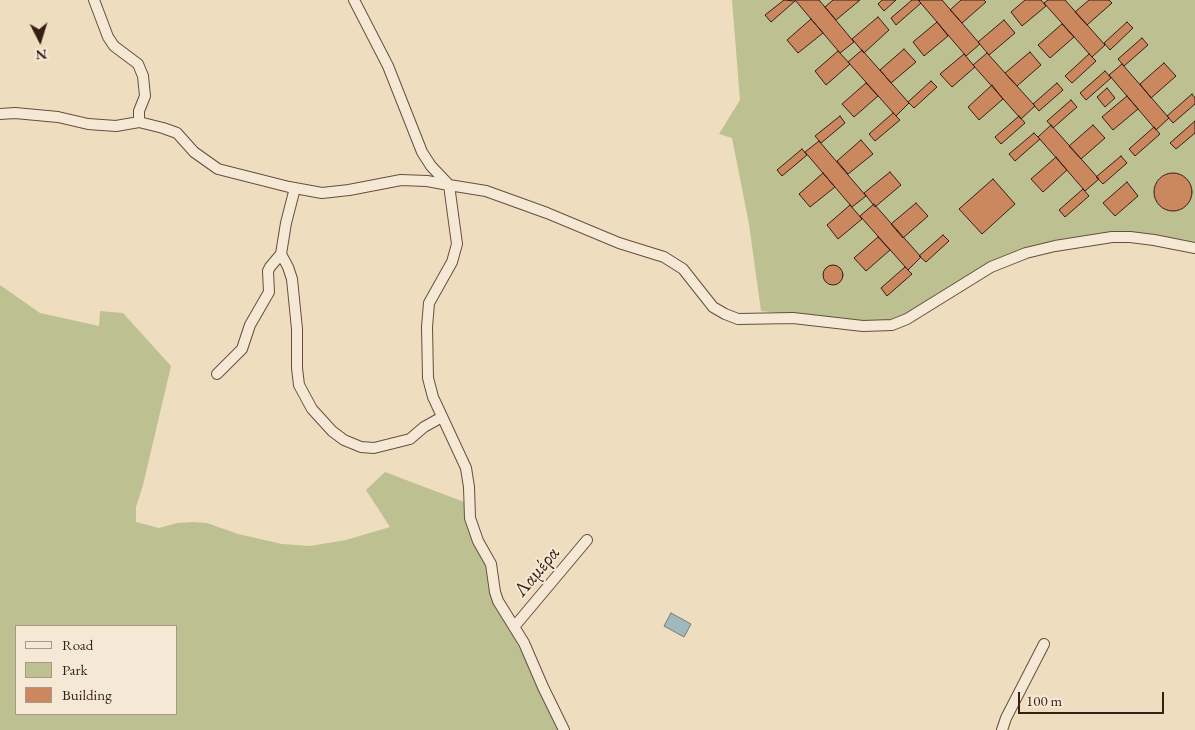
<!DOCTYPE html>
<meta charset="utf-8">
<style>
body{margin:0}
#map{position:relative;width:1195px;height:730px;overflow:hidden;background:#efddc0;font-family:"EB Garamond",serif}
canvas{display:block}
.legend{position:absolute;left:15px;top:625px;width:162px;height:90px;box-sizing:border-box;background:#f5e9d6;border:1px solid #a99888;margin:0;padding:6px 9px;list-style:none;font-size:15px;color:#381e14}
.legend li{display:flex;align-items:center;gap:10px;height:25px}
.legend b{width:25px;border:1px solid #a99888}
.north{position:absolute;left:15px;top:15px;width:50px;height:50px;-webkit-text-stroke:4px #f5e9d6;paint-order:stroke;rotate:175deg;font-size:14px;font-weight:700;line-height:20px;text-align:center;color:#381e14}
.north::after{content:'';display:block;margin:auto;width:18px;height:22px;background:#381e14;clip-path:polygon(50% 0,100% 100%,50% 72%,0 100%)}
.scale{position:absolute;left:1018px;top:692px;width:146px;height:22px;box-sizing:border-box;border:2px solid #381e14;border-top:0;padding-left:6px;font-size:15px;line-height:18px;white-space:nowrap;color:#381e14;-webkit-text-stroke:4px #f5e9d6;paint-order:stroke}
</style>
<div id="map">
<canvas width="1195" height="730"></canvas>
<ul class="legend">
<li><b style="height:6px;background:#f5e9d6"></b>Road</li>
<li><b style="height:14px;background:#bdc090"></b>Park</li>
<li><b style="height:14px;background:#cb885f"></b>Building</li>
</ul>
<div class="north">N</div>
<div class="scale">100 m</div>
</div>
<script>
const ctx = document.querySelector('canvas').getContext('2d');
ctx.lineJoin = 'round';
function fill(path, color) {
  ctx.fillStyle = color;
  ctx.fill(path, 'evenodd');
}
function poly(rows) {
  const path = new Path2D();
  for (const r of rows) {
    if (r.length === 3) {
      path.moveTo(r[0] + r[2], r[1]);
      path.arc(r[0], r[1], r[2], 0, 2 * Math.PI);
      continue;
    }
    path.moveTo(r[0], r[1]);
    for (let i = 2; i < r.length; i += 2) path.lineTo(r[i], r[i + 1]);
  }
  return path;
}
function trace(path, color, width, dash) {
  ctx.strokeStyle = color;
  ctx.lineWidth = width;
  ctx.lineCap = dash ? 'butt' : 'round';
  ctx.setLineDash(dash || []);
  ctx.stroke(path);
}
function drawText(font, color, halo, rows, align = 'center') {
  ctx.font = font + ' "EB Garamond",serif';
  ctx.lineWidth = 4;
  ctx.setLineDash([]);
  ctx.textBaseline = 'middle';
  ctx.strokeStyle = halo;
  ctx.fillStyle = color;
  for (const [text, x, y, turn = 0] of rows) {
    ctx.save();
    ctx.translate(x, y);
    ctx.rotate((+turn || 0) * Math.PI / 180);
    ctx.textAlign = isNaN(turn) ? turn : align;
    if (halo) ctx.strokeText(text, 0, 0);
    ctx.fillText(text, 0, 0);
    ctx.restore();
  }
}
fill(poly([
 [732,0,1195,0,1195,245,1155,237,1025,250,905,316,878,324,761,311,749,224,732,138,719,134,740,100],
 [0,285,40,313,99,326,100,311,123,313,171,366,143,485,136,507,136,522,159,528,177,523,193,522,207,523,238,534,282,544,310,546,346,540,390,527,366,490,385,472,464,502,471,533,485,556,501,613,563,730,0,730],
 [16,626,176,626,176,714,16,714]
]), '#bdc090');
const water = poly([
 [671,613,691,624,684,637,664,626,671,613]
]);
fill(water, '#9fb9bc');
trace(water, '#767b79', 1);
const building = poly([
 [784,0,795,1,771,22,765,15,784,0],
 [795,0,819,0,854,42,840,53,795,0],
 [833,0,860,0,836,20,825,7,833,0],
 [882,0,896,0,884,11,878,4,882,0],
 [912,0,918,0,921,3,896,25,891,18,912,0],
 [920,0,942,0,980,44,966,56,919,1,920,0],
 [961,0,984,0,986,2,962,23,950,10,961,0],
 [1025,0,1041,0,1046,6,1022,26,1011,12,1025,0],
 [1048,0,1065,0,1105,45,1092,57,1044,3,1048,0],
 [1089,0,1109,0,1112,3,1087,25,1075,12,1089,0],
 [878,17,889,30,864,53,852,39,878,17],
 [811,19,823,33,798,53,787,40,811,19],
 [1004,20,1015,33,989,55,978,42,1004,20],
 [937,22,948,36,924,56,913,42,937,22],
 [1127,22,1133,28,1110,50,1104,43,1127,22],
 [1062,24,1074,37,1050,58,1038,45,1062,24],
 [1142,38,1148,45,1124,66,1118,59,1142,38],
 [904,49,916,62,891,83,880,70,904,49],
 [862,50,909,103,896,116,848,62,862,50],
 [838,51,850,64,826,85,815,71,838,51],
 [1030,52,1041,65,1017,86,1005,73,1030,52],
 [987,53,1035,106,1021,119,973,65,987,53],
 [964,54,975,67,952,87,940,74,964,54],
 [1089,54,1096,61,1072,83,1065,76,1089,54],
 [1164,63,1176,76,1151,98,1140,84,1164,63],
 [1122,64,1169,118,1156,130,1109,75,1122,64],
 [1105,71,1111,78,1086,100,1080,93,1105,71],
 [931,81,937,87,914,108,908,102,931,81],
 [866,83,878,96,854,117,842,104,866,83],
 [1057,83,1063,90,1039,111,1033,104,1057,83],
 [992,85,1003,99,979,120,968,107,992,85],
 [1107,88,1115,98,1105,107,1097,97,1107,88],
 [1192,94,1195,98,1195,104,1173,123,1167,116,1192,94],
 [1127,96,1138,109,1113,130,1102,117,1127,96],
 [1071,100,1077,107,1053,128,1047,121,1071,100],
 [893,113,900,120,875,141,869,134,893,113],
 [840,116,845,123,821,143,815,136,840,116],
 [1019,116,1025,123,1001,144,995,137,1019,116],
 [1195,121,1195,133,1176,149,1170,143,1195,121],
 [1051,125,1099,179,1085,191,1038,137,1051,125],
 [1093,125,1105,138,1081,159,1069,146,1093,125],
 [1154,127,1160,134,1135,156,1129,149,1154,127],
 [1034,133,1040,139,1015,161,1009,154,1034,133],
 [861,140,873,154,848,174,837,161,861,140],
 [819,141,866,196,852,207,805,152,819,141],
 [802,149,807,155,782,176,777,170,802,149],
 [1121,156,1127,163,1103,184,1096,177,1121,156],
 [1056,157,1067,170,1043,192,1031,179,1056,157],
 [890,172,901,185,875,207,864,193,890,172],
 [1173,192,19],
 [823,173,835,187,810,207,799,194,823,173],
 [993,179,1015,204,982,234,959,209,993,179],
 [1127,182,1138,196,1115,216,1103,203,1127,182],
 [1083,189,1089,196,1065,217,1059,210,1083,189],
 [916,203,928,216,903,238,891,224,916,203],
 [874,204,921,257,908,270,860,216,874,204],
 [850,205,862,219,838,239,827,225,850,205],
 [943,235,949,241,926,262,919,256,943,235],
 [878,237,890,250,866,271,854,258,878,237],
 [833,275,10],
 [905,267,912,274,887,296,881,288,905,267]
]);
fill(building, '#cb885f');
trace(building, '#381e14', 1);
const minor = poly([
 [94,0,108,37,114,46,138,64,143,76,145,96,139,111,139,122,163,128,177,133,194,152,218,169,289,187,322,193,349,190,401,180,427,181,449,185,457,244,452,262,429,303,427,327,428,378,433,397,466,468,469,487,470,518,478,541,491,564,495,592,498,601,524,643,543,687,564,730],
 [354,0,388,66,422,152,431,166,449,185,486,191,547,213,619,243,664,257,683,269,713,307,725,314,738,319,793,318,863,326,892,325,907,319,991,267,1026,253,1055,246,1112,237,1130,237,1154,240,1195,248],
 [0,114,15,113,58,117,88,124,116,126,139,122],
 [295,188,286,223,281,254,288,267,292,279,297,329,297,368,299,385,312,409,332,431,344,440,361,447,374,448,410,439,424,427,442,417],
 [217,374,242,349,250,325,269,292,268,271,270,267,281,254],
 [514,627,587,540],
 [1002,730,1006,718,1044,644]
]);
trace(minor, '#664e3f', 12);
trace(minor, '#f5e9d6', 10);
drawText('20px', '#381e14', '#f5e9d6', [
 ["Λαμέρα",537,572,-50]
]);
</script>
